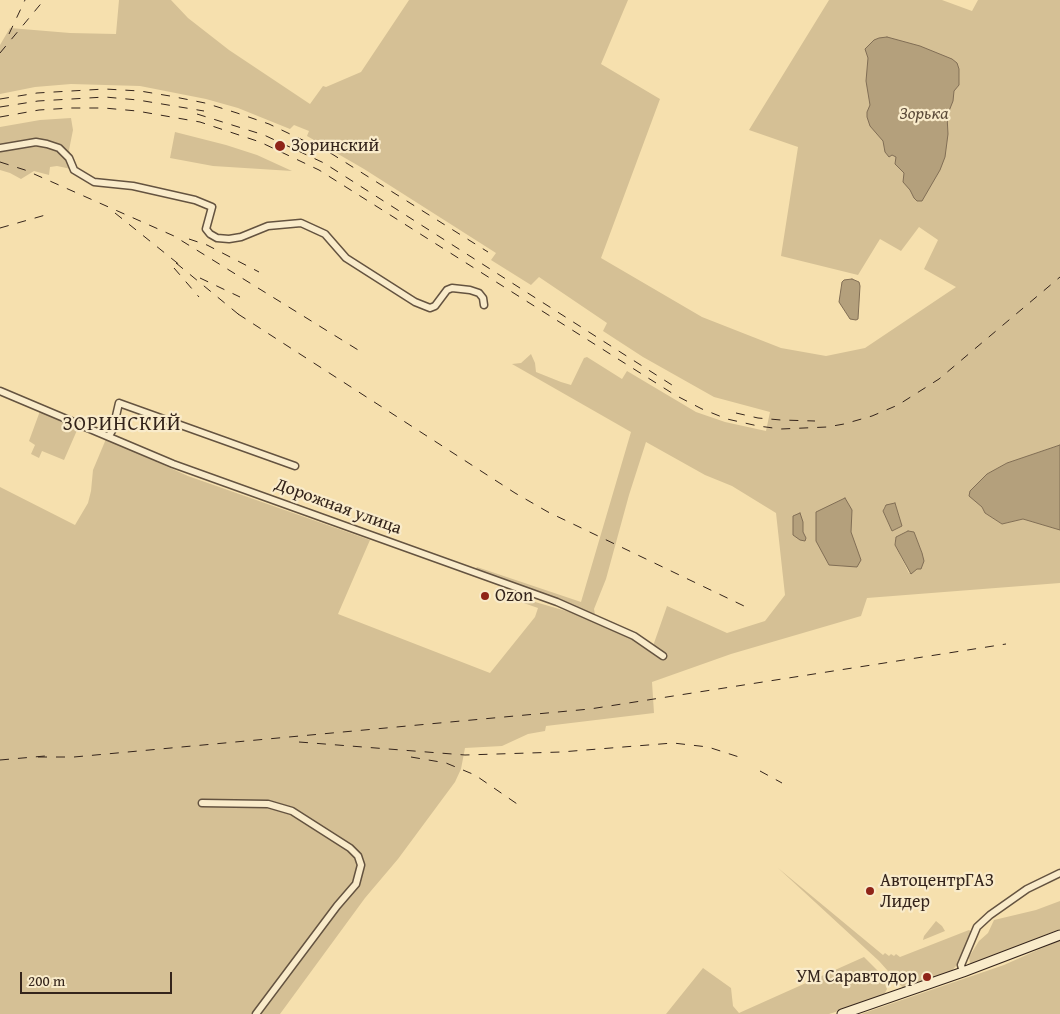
<!DOCTYPE html>
<meta charset="utf-8">
<style>
body{margin:0}
#map{position:relative;width:1060px;height:1014px;overflow:hidden;background:#f6e0ae;font-family:"Gentium Book Plus",serif}
canvas{display:block}
.scale{position:absolute;left:20px;top:972px;width:152px;height:22px;box-sizing:border-box;border:2px solid #34241b;border-top:0;padding-left:6px;font-size:15px;line-height:18px;white-space:nowrap;color:#34241b;-webkit-text-stroke:4px #f9ebca;paint-order:stroke}
</style>
<div id="map">
<canvas width="1060" height="1014"></canvas>
<div class="scale">200 m</div>
</div>
<script>
const ctx = document.querySelector('canvas').getContext('2d');
ctx.lineJoin = 'round';
function fill(path, color) {
  ctx.fillStyle = color;
  ctx.fill(path, 'evenodd');
}
function poly(rows) {
  const path = new Path2D();
  for (const r of rows) {
    path.moveTo(r[0], r[1]);
    for (let i = 2; i < r.length; i += 2) path.lineTo(r[i], r[i + 1]);
  }
  return path;
}
function trace(path, color, width, dash) {
  ctx.strokeStyle = color;
  ctx.lineWidth = width;
  ctx.lineCap = dash ? 'butt' : 'round';
  ctx.setLineDash(dash || []);
  ctx.stroke(path);
}
function drawText(font, color, halo, rows, align = 'center') {
  ctx.font = font + ' "Gentium Book Plus",serif';
  ctx.lineWidth = 4.5;
  ctx.setLineDash([]);
  ctx.textBaseline = 'middle';
  ctx.strokeStyle = halo;
  ctx.fillStyle = color;
  for (const [text, x, y, turn = 0] of rows) {
    ctx.save();
    ctx.translate(x, y);
    ctx.rotate((+turn || 0) * Math.PI / 180);
    ctx.textAlign = isNaN(turn) ? turn : align;
    if (halo) ctx.strokeText(text, 0, 0);
    ctx.fillText(text, 0, 0);
    ctx.restore();
  }
}
fill(poly([
 [119,0,171,0,188,18,229,50,310,104,323,86,326,87,361,72,409,0,628,0,601,64,660,99,601,258,702,317,781,348,826,356,865,348,956,287,924,269,938,240,919,227,901,251,880,239,858,275,781,256,798,147,749,130,829,0,942,0,972,11,978,0,1060,0,1060,445,1007,463,987,474,982,507,985,513,1002,524,1023,519,1060,530,1060,583,867,598,861,616,731,654,652,682,654,713,546,726,545,731,528,734,502,746,465,748,461,769,455,782,398,859,365,898,280,1014,0,1014,0,487,75,525,88,503,91,491,93,470,106,439,188,476,370,540,338,614,490,673,535,617,538,608,515,600,518,597,573,613,577,609,475,571,477,567,581,602,631,432,512,364,521,363,531,354,535,363,536,372,561,382,571,385,584,358,587,357,622,379,627,371,696,412,725,422,766,431,770,412,714,397,643,357,603,331,607,323,539,277,531,285,491,260,496,253,364,169,307,136,309,131,294,125,290,129,238,108,206,99,140,86,71,84,35,87,0,94,0,45,10,28,70,33,116,34],
 [646,442,705,475,732,486,776,513,785,595,765,621,727,633,667,606,653,646,615,623,595,615,594,609,606,579,629,495],
 [895,503,902,526,892,531,883,511,884,507],
 [908,531,914,532,922,553,917,569,909,573,895,545,895,539],
 [71,118,73,130,69,150,76,170,57,166,50,167,49,175,34,171,21,179,10,173,0,170,0,127,40,120],
 [175,132,226,145,257,155,292,171,213,166,170,158],
 [40,411,78,428,64,460,42,451,39,458,31,454,35,445,29,441],
 [778,868,883,955,885,953,889,956,891,954,894,956,896,954,900,957,969,930,973,933,972,942,956,966,949,974,904,989,879,961],
 [1060,901,1060,929,973,964,970,963,969,957,979,941,988,933,994,920,1036,910],
 [936,921,942,926,945,931,923,940,924,936],
 [1060,940,1060,1014,861,1014,1004,965],
 [864,957,880,973,887,989,885,993,880,998,829,1014,666,1014,703,968,731,988,733,1006,739,1013]
]), '#d5c095');
const water = poly([
 [887,37,920,46,952,59,957,63,959,69,959,85,954,91,953,101,947,116,948,134,945,157,940,170,922,201,917,201,914,198,910,190,903,182,904,173,895,164,896,157,892,155,889,157,885,152,883,141,870,126,867,117,867,112,870,105,866,81,868,58,865,49,874,40,879,38,887,37],
 [852,279,859,282,860,286,858,319,856,320,850,319,839,302,842,282,844,280,852,279],
 [1060,445,1060,530,1023,519,1002,524,985,513,982,507,969,496,970,491,987,474,1007,463,1060,445],
 [845,498,852,510,851,532,861,560,857,567,829,565,816,541,816,512,845,498],
 [895,503,902,526,892,531,883,511,886,505,895,503],
 [800,513,803,522,803,532,806,538,805,541,800,540,793,535,793,516,800,513],
 [908,531,914,532,922,553,924,561,921,569,917,569,911,574,895,545,896,537,908,531]
]);
fill(water, '#b4a07c');
trace(water, '#816e55', 1);
const street = poly([
 [0,148,36,142,47,144,59,148,69,158,74,170,94,182,133,186,195,200,212,207,206,229,210,234,217,238,229,239,241,237,268,226,301,223,325,234,346,258,415,302,430,308,435,306,447,290,452,288,470,290,479,293,483,298,484,305],
 [0,391,173,464,557,602,634,636,663,656],
 [109,436,113,429,119,403,295,466],
 [202,803,268,804,292,811,350,848,358,856,361,865,356,884,337,906,256,1014],
 [963,972,961,965,977,927,990,915,1027,889,1060,873]
]);
const secondary = poly([
 [842,1014,963,972,1060,935]
]);
trace(street, '#645340', 9);
trace(secondary, '#34241b', 11);
trace(street, '#f9ebca', 6);
trace(secondary, '#f9ebca', 9);
trace(poly([
 [9,34,25,0],
 [0,53,44,0],
 [0,99,37,93,105,89,140,91,170,96,205,103,237,113,269,124,332,154,488,252],
 [0,107,38,101,105,97,138,100,204,111],
 [197,114,264,135,324,163,672,385],
 [0,117,39,110,71,108,104,108,137,111,200,122,260,142,319,170,675,395,702,409,727,419,758,426,781,429,827,427,844,424,872,416,898,405,939,379,1060,277],
 [0,162,25,170,174,236,363,353],
 [115,213,181,266],
 [0,228,49,214],
 [189,239,207,245,259,272],
 [176,263,243,318],
 [174,268,199,297],
 [200,278,240,297],
 [238,314,515,493,548,512,744,606],
 [736,413,758,418,781,420,815,421],
 [299,742,465,755,561,752,673,743,708,747,739,757,744,760],
 [38,757,74,757,590,709,1006,644],
 [411,757,446,763,475,775,523,808],
 [0,760,45,756],
 [760,771,782,783]
]), '#34241b', 1, [9, 9]);
for (const [x, y, r, color] of [
 [280,146,6,"#8f2418"],
 [485,596,5,"#8f2418"],
 [870,891,5,"#8f2418"],
 [927,977,5,"#8f2418"]
]) {
  const dot = new Path2D();
  dot.arc(x, y, r, 0, 2 * Math.PI);
  ctx.fillStyle = color;
  ctx.fill(dot);
  trace(dot, '#f9ebca', 2);
}
drawText('italic 18px', '#5c4b3a', '#f9ebca', [
 ["Зорька",924,114]
]);
drawText('18px', '#34241b', '#f9ebca', [
 ["Зоринский",291,146],
 ["Ozon",495,596],
 ["АвтоцентрГАЗ",880,881],
 ["Лидер",880,902],
 ["УМ Саравтодор",917,977,"right"]
], 'left');
drawText('18px', '#34241b', '#f9ebca', [
 ["Дорожная улица",338,507,20]
]);
ctx.letterSpacing = '1px';
drawText('20px', '#34241b', '#f9ebca', [
 ["ЗОРИНСКИЙ",122,425]
]);
ctx.letterSpacing = '0px';
</script>
